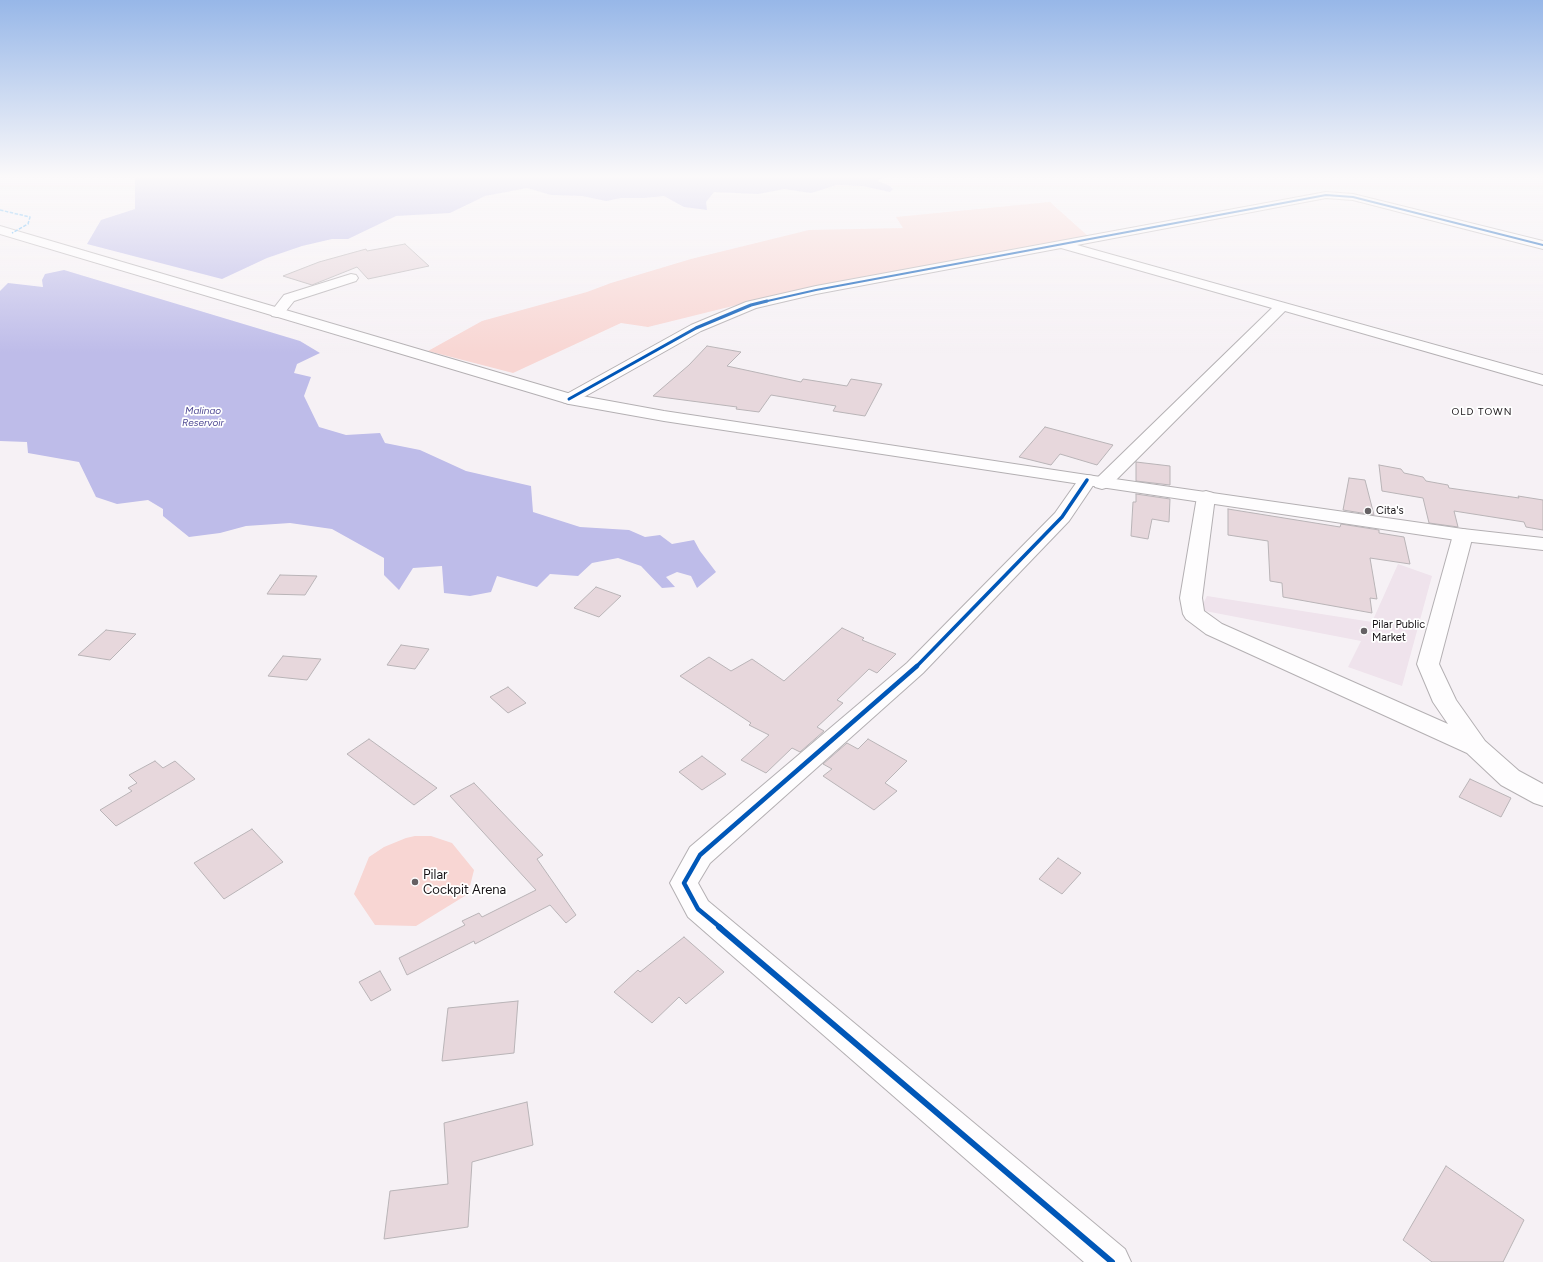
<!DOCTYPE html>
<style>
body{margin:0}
canvas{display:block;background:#f6f1f5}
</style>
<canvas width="1543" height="1262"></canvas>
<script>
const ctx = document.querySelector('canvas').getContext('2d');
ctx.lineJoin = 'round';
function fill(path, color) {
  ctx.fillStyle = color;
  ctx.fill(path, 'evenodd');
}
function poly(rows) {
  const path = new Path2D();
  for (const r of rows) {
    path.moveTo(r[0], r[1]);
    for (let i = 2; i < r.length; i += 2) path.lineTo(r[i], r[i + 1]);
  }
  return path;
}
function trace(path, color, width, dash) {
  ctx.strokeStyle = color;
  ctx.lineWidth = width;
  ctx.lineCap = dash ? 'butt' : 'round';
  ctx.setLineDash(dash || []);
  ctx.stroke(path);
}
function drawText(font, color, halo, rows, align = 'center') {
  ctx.font = font + ' Figtree,sans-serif';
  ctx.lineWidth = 3.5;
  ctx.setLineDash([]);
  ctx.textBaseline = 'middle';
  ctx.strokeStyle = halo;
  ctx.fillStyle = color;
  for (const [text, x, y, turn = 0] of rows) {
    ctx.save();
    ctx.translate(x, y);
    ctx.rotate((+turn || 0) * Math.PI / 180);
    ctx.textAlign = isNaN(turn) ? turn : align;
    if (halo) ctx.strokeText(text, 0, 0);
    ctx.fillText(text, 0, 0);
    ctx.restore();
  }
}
fill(poly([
 [1398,564,1432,576,1402,686,1348,667,1361,641,1200,610,1207,596,1372,622]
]), '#efe3ec');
fill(poly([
 [1050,202,1089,237,757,300,648,327,621,323,513,373,428,351,482,321,587,292,611,283,691,259,809,230,903,228,896,217],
 [415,836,431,836,452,843,474,870,468,894,416,926,375,925,354,894,369,857,384,847,406,838]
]), '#f8d6d3');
fill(poly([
 [135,177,891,177,879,179,878,181,890,186,893,189,890,192,862,186,837,185,811,193,784,189,758,194,714,192,706,202,707,210,684,207,664,196,644,198,621,198,606,201,582,196,551,195,527,188,485,196,450,213,396,216,348,239,332,239,302,246,267,258,222,279,87,244,101,220,135,209],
 [64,270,300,341,320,353,297,364,294,373,311,377,304,396,319,427,346,435,380,433,385,443,420,450,466,471,531,486,533,512,580,527,629,530,645,537,660,535,672,544,694,540,700,551,716,572,697,588,691,576,677,572,666,577,675,587,662,588,641,566,618,558,592,563,578,576,550,574,537,587,497,576,491,592,470,596,444,593,442,566,413,568,399,590,384,575,384,558,332,529,290,523,246,526,220,533,189,537,163,516,163,509,148,500,117,504,96,497,79,462,28,453,27,442,0,441,0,291,8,283,43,287,42,280,45,274]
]), '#bebce9');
const building = poly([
 [405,244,429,266,368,279,357,267,312,285,283,276,319,262,366,249,367,251,405,244],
 [707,346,741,352,727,366,801,382,803,379,847,386,851,379,882,384,865,416,833,411,836,406,771,395,759,412,736,409,737,407,653,396,689,365,707,346],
 [1045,427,1113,445,1097,465,1060,454,1051,465,1019,457,1045,427],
 [1136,462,1170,466,1170,485,1136,481,1136,462],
 [1379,465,1401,469,1404,473,1423,477,1426,481,1448,485,1449,488,1519,498,1518,496,1543,500,1543,530,1526,527,1524,522,1454,511,1458,527,1429,523,1423,498,1382,491,1379,465],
 [1349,478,1365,480,1374,515,1343,510,1349,478],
 [1136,494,1170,499,1169,522,1152,519,1148,539,1131,536,1133,502,1136,502,1136,494],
 [1228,509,1340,527,1341,524,1379,530,1379,533,1404,537,1410,564,1370,558,1377,599,1370,598,1372,613,1283,597,1282,583,1270,581,1268,541,1228,535,1228,509],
 [280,575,317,576,305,595,267,594,280,575],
 [596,587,621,596,599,617,574,608,596,587],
 [842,628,864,638,862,640,896,654,877,673,869,669,837,700,843,703,817,727,824,731,800,752,792,748,766,773,741,760,769,735,749,725,751,723,680,676,709,657,731,671,752,659,784,681,842,628],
 [106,630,136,634,110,660,78,655,106,630],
 [401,645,429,649,415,669,387,665,401,645],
 [283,656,321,659,307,680,268,676,283,656],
 [508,687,526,703,508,713,490,697,508,687],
 [369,739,437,788,414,805,347,754,369,739],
 [868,739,907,761,885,783,897,791,874,810,823,776,832,769,823,764,847,743,858,749,868,739],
 [702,756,726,774,702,790,679,772,702,756],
 [155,761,163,768,175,761,195,779,116,826,100,810,132,791,128,788,137,783,129,775,155,761],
 [1470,779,1511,798,1501,817,1459,797,1470,779],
 [474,783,543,855,537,859,576,915,566,923,550,905,475,944,474,941,407,975,399,958,465,925,462,921,479,913,482,917,536,890,450,796,474,783],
 [252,829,283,862,224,899,194,863,252,829],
 [1058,858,1081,873,1062,894,1039,879,1058,858],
 [684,937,724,972,686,1004,679,997,652,1023,614,992,638,970,640,972,684,937],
 [380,971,391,990,371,1001,359,982,380,971],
 [518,1001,514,1053,442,1061,448,1008,518,1001],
 [527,1102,533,1145,472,1162,468,1227,384,1239,390,1191,448,1184,444,1123,527,1102],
 [1446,1166,1524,1220,1503,1262,1432,1262,1403,1240,1446,1166]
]);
fill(building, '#e7d7dc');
trace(building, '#b9b4b7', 1);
const minor = poly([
 [1326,192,1353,194,1543,241,1543,249,1353,200,1326,198,1077,245,1543,375,1543,385,1285,311,1109,487,1102,489,1095,487,1094,484,1069,521,923,673,710,863,698,883,708,901,1125,1249,1131,1262,1084,1262,688,917,670,883,690,847,907,663,1055,513,1081,476,1087,475,1093,476,1096,479,1272,308,1061,248,816,294,756,308,701,331,575,402,569,404,563,402,561,399,563,396,691,325,746,302,816,286,1326,192],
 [351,274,356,275,358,278,356,281,294,301,282,316,277,317,272,316,270,313,284,295,351,274],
 [1206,491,1213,493,1215,497,1202,598,1204,611,1222,624,1448,724,1433,702,1417,664,1453,535,1456,531,1463,529,1470,531,1473,535,1439,664,1456,700,1485,741,1519,771,1543,784,1543,806,1534,803,1501,785,1467,753,1206,634,1186,619,1183,614,1180,598,1197,497,1199,493,1206,491]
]);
const secondary = poly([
 [0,226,571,394,664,411,1087,475,1463,529,1543,538,1543,550,1463,541,1087,485,664,421,569,404,0,234,0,226]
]);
trace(minor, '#b4b0b3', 2);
trace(secondary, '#b4b0b3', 2);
fill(minor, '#fefdfe');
fill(secondary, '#fefdfe');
trace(poly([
 [0,210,30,217,28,224,12,233]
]), '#3fa9f5', 1.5, [3.5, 1.5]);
trace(poly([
 [763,302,816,290,1326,195,1353,197,1543,245]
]), '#0057b8', 2);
trace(poly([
 [569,399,696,328,751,305,767,301]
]), '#0057b8', 3);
trace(poly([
 [916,667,1062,517,1087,480]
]), '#0057b8', 3.5);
trace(poly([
 [721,928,698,909,684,883,700,855,917,666]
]), '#0057b8', 4.5);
trace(poly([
 [719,927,1112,1262]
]), '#0057b8', 6);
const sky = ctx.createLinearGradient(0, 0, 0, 353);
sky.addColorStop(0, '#97b7e8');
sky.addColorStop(0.5, '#fbf9fa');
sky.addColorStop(1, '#fbf9fa00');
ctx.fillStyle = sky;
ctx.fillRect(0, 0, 1543, 353);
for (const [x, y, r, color] of [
 [1368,511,4,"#656164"],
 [1364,631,4,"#656164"],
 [415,882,4,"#656164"]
]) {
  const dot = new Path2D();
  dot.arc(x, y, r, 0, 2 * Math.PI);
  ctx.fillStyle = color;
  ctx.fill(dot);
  trace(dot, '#fff', 1.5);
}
drawText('italic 10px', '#504a94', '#fff', [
 ["Malinao",203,411],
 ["Reservoir",203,423]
]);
ctx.letterSpacing = '1px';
drawText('10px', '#171316', '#fff', [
 ["OLD TOWN",1482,412]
]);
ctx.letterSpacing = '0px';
drawText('11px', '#171316', '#fff', [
 ["Cita's",1376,511],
 ["Pilar Public",1372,625],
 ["Market",1372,638]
], 'left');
drawText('13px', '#171316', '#fff', [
 ["Pilar",423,875],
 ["Cockpit Arena",423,890]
], 'left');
</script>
